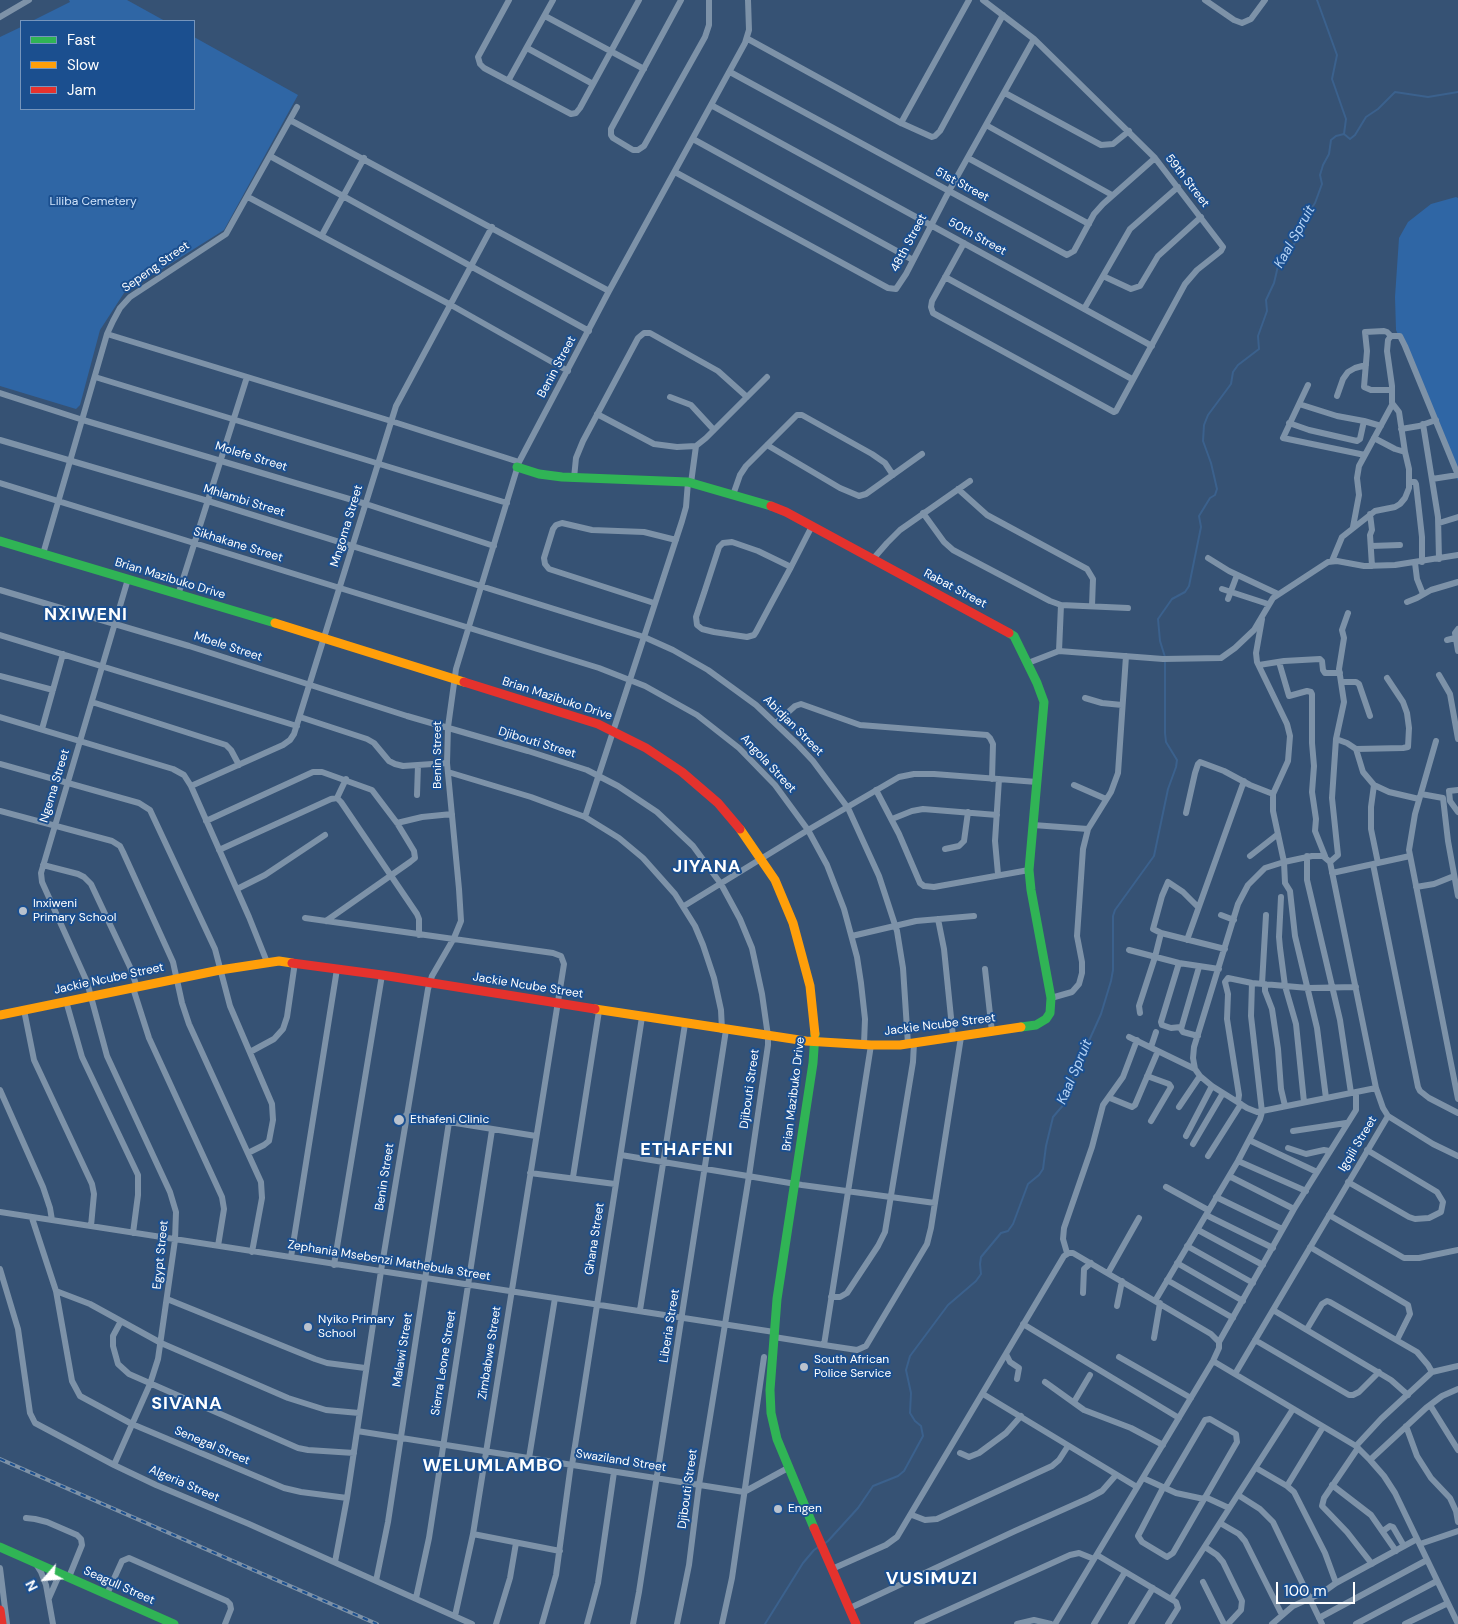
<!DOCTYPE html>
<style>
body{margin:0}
#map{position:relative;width:1458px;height:1624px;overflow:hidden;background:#365274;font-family:"DM Sans",sans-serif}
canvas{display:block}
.legend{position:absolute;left:20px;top:20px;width:175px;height:90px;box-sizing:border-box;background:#1b4f8f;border:1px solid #7695bc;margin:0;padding:6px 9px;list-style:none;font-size:15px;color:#fff}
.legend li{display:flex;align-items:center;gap:10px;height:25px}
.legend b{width:25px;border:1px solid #7695bc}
.north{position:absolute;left:20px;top:1554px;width:50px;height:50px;-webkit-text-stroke:4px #1b4f8f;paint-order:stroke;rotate:243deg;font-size:14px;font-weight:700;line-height:20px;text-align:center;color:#fff}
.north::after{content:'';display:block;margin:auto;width:18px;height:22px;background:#fff;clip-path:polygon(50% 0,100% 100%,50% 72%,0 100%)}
.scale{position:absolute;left:1276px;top:1582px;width:79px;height:22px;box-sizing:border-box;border:2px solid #fff;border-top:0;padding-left:6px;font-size:15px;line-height:18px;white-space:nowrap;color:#fff;-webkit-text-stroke:4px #1b4f8f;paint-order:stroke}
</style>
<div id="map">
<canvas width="1458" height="1624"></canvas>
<ul class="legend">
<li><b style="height:6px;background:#30b455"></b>Fast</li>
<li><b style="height:6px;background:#ff9f0a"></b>Slow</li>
<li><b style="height:6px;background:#e5322d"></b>Jam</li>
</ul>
<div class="north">N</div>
<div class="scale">100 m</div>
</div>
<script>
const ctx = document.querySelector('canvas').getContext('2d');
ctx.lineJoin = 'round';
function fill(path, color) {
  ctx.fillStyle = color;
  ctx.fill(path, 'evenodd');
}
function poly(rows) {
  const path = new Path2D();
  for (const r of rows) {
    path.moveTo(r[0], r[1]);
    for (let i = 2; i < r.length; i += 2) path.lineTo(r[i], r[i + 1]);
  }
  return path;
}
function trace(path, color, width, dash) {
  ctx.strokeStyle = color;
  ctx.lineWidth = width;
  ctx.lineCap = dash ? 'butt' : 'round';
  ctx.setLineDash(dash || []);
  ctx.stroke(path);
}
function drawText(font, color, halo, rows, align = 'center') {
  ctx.font = font + ' "DM Sans",sans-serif';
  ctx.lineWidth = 4;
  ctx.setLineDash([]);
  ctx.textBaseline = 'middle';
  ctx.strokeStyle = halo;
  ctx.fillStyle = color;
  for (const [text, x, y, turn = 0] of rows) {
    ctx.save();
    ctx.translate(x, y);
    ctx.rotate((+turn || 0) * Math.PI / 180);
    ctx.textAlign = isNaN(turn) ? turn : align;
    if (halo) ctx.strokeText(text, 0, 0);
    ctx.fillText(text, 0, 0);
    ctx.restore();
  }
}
fill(poly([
 [69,0,127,0,165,21,32,21,70,2],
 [21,27,21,109,194,109,194,37,298,95,224,230,124,293,100,330,80,405,76,409,0,386,0,37],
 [1456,197,1458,198,1458,481,1396,330,1395,297,1399,238,1408,222,1431,204]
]), '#2f66a5');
trace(poly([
 [1317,0,1337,55,1332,79,1346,119,1344,134],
 [1344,134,1350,139,1355,135,1366,117,1378,109,1395,92,1428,97,1458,92],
 [1165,657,1160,641,1158,619,1172,599,1185,592,1189,586,1201,527,1199,516,1210,498,1215,495,1217,489,1211,463,1203,441,1204,425,1208,415,1231,384,1233,372,1238,365,1259,349,1258,336,1267,311,1266,300,1274,283,1278,266,1292,249,1305,218,1315,203,1322,184,1320,175,1323,165,1329,154,1331,140,1336,136,1344,134],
 [824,1544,828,1541,858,1508,873,1486,898,1476,904,1471,923,1436,921,1426,915,1421,910,1413,911,1393,906,1370,910,1356,948,1305,976,1281,981,1274,980,1264,981,1257,1001,1233,1008,1231,1013,1224,1028,1184,1039,1175,1043,1169,1046,1146,1053,1117,1065,1103,1074,1074,1101,1014,1111,981,1113,970,1113,916,1115,910,1154,856,1168,789,1176,767,1177,760,1166,742,1165,733,1165,661],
 [765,1624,803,1563,814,1550,820,1546]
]), '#3b618d', 2);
trace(poly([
 [509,0,478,57,480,64,484,68,571,114,576,113,580,108,639,0],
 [681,0,611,129,611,135,613,138,633,150,638,150,644,146,705,37,709,25,709,0],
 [1205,0,1234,20,1242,23,1251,19,1265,0],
 [545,16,644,69],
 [0,17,29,0],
 [748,39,901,123,932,137,935,136,940,131,1003,15],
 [527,48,593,84],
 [730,72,1067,255,1074,251,1094,214,1103,204,1155,158],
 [508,81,553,0],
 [1005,93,1101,145,1113,144,1129,131],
 [711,105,1152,346],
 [290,120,609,291],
 [901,123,969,0],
 [986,125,1112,195],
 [693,139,913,260],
 [270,156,589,331],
 [968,158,1089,224],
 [675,172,888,288,896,289,906,274,949,191,1034,39],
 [248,197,451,305,568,371],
 [322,235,364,158],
 [964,243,932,301,931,307,933,313,1114,412,1116,411,1185,284,1197,270,1221,251,1223,247,1155,158,1034,39,983,0],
 [1103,276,1131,289,1140,286,1158,256,1201,217],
 [945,277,1132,379],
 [1084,309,1130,229,1178,187],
 [107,334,391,421,519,462],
 [1391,336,1387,332,1384,331,1365,332,1367,351,1364,387,1371,390,1392,390],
 [95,377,507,503],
 [1308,385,1283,438,1365,455],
 [0,393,83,420,366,504,494,546],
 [1337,396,1343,379,1348,372,1355,368,1366,365],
 [670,397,691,405,714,430],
 [1299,404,1337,416,1364,421,1381,426],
 [597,414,654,444,677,447,696,446,706,438,767,377],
 [1289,423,1309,430,1357,441,1360,439,1364,421],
 [1423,424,1438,517,1439,559],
 [1401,429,1419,426,1436,420],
 [1374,438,1395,449,1405,452],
 [0,440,208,501,644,637,673,650,708,670,756,705,797,744,813,761,848,808,879,876,897,931,903,968,908,1044],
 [767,445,840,488,859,496,866,494,922,454],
 [574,478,576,458,583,441,638,338,644,333,650,333,718,371,747,397],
 [1432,479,1458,475],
 [1410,482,1415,482,1416,484,1422,537,1422,562],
 [0,483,599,668,645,686,697,715,739,748,775,785,808,830,827,865,844,909,857,957,861,983,865,1019,864,1044],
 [691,483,696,446],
 [958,489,987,515,1087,569,1093,579,1092,606],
 [733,495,740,475,746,466,797,415,802,415,872,454,885,463,893,475],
 [923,513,944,542,953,550,1050,601,1061,605,1128,608],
 [1370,514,1372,530,1370,535,1372,566],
 [1439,523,1458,517],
 [1353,527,1359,495,1357,478,1359,466,1392,405],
 [1371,546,1400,545],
 [43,554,107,334,113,321,120,308,130,297,226,234,297,107],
 [1208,558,1229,571,1278,594],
 [873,559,887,543,900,530,970,481],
 [1332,561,1342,537,1375,511,1395,507,1400,504,1405,498,1409,488,1409,469,1405,452,1399,412,1392,403,1392,386,1387,351,1388,340,1391,336,1400,336,1405,346,1458,475],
 [1415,563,1417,579,1423,594],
 [791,567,758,551,732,542,723,543,719,547,705,590,696,617,697,625,702,629,714,632,747,637,754,635,756,632,772,602,791,567,812,526],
 [1222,589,1268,604],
 [0,590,189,646,407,716,528,751,587,770,618,786,657,812,693,846,721,884,740,919,752,948,762,994,768,1036,768,1045,749,1176,699,1485,689,1565,677,1624],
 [178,595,247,377],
 [1228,599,1237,575],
 [1407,602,1417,598,1431,590,1458,582],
 [654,603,549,569,545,564,544,558,553,529,556,525,562,523,592,530,644,532,676,540],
 [1262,619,1256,653,1257,662,1287,724,1290,736,1288,761,1273,794,1273,811,1284,862,1285,883,1290,891,1295,936,1317,1028,1326,1098],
 [1458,629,1455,633,1458,651],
 [0,635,297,726],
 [1447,640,1455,638],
 [1059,651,1061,605],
 [1279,662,1289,696,1307,691,1311,692,1312,694,1312,743,1314,766,1312,792,1316,819,1315,831,1325,856],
 [1028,663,1059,651,1163,659,1221,658,1235,648,1254,630,1273,598,1328,562,1337,561,1364,566,1395,565,1458,555],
 [1259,665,1284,661,1320,659,1322,661,1323,670,1325,673,1340,673],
 [1439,675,1450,694,1458,739],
 [0,676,53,690],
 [1341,682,1356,682,1359,684,1370,716],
 [1085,698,1102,703,1122,705],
 [92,702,226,745,231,750,239,765],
 [0,717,173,769,184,775,191,786,249,917,267,962],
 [300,717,367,739,374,743,389,761,395,764,403,766,447,763],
 [776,723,795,706,801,704,860,725,987,735,990,738,993,744,992,779],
 [42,729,63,654],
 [1336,739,1347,743,1356,749,1403,748,1408,747,1409,728,1407,713,1403,702,1387,678],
 [1436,741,1415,814,1409,850,1458,1099],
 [1356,749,1363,772,1374,785,1389,792,1419,799],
 [0,764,139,803,150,810,215,949,230,1006,272,1104,273,1120,269,1141,264,1145,248,1153],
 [448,772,531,797,585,817,619,838,643,858,675,894,695,926,703,945,714,978,721,1010,722,1030],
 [1074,785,1106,799],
 [1374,785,1371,807,1371,829,1378,863],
 [191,786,283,745,290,740,294,734,396,406,492,227],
 [876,790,899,834,920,883,924,886,934,887,1029,870],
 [1458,790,1449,791,1450,801,1458,812],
 [1421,794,1443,798,1448,841,1458,896],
 [417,795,418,765],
 [337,798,346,779],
 [0,811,112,841,120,846,123,852,173,962,182,1003,189,1024,261,1182,262,1198,252,1252],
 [1186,813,1195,773,1198,764,1200,762,1224,771,1250,785,1273,794],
 [585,817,682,521,686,507,688,482],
 [892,819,912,811,923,809,997,815],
 [206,821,313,772,322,772,372,790,397,823,414,851,415,858,410,862,326,921],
 [397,823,422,817,452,814],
 [1033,825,1088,829],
 [945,849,959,846,964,841,968,812],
 [219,850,331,799,337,798,341,802,417,914,419,919,419,935],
 [1250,856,1278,834],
 [1307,856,1307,880,1340,1020,1351,1093],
 [1330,862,1338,855,1332,798,1336,739,1344,702,1339,669,1344,638,1342,630,1348,613],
 [1373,864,1418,1087,1420,1091,1429,1098,1458,1113],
 [43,865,78,874,84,877,91,884,130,967,137,987],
 [1332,873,1410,856],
 [998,874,995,841,999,779],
 [1416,887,1434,884,1454,876],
 [237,889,265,875,325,835],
 [1281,897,1279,937,1280,948,1285,986,1296,1024,1304,1102],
 [684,906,808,830,899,777,914,774,934,774,1037,782],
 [1198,907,1183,892,1168,882,1162,896,1153,929,1161,933,1225,949],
 [1221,915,1234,920],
 [305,918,553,953,561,956,564,964,473,1534,455,1616],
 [938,919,944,949,953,1037],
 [852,936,916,921,974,916],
 [1187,940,1244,781],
 [1129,950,1179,963,1219,969],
 [1179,963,1161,1022,1162,1025,1171,1028,1181,1027],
 [985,969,992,1032],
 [1262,984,1266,915],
 [1265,984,1265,991,1272,1009,1278,1049,1281,1089,1285,1106],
 [133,988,149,1038,222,1197,224,1209,218,1246],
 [1051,998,1072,992,1079,984,1082,973,1082,962,1077,936,1083,849,1088,829,1111,792,1118,773,1126,656],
 [66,1001,82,1057,138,1175,138,1195,133,1233],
 [24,1010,34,1060,92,1184,94,1194,91,1226],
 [1140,1013,1139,1006,1155,957,1161,933],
 [1198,1036,1183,1032,1181,1029,1199,967],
 [1129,1037,1195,1069],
 [1151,1047,1156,1032],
 [250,1052,274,1039,283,1029,287,1017,295,962],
 [1147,1076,1169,1084,1171,1087,1151,1121],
 [0,1090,43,1187,50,1208,52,1220],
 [1110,1098,1132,1107,1135,1105,1158,1051],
 [1238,1102,1239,1095,1227,1019,1228,994,1225,982,1228,978,1252,983,1308,988,1356,987],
 [1179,1107,1200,1076],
 [406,1115,536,1136],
 [1388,1116,1433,1144,1458,1156],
 [1293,1131,1346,1123],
 [1186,1136,1212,1086],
 [1249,1140,1317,1172],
 [1193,1144,1223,1093],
 [1288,1148,1306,1154,1324,1150,1329,1151],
 [621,1155,802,1185,935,1203],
 [1208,1156,1241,1104],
 [1238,1161,1306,1191],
 [530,1173,615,1184],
 [1229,1176,1294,1209],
 [573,1177,599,1011],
 [1348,1182,1409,1217,1415,1219,1429,1218,1441,1212,1443,1202,1437,1192,1367,1150],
 [1166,1187,1208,1210],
 [1216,1197,1282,1229],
 [0,1212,774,1332],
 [1206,1215,1273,1248],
 [1329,1215,1404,1258,1419,1258,1458,1250],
 [32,1218,56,1291,72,1381,80,1396,132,1424,284,1488,301,1492,347,1498],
 [1198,1230,1263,1265],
 [1187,1246,1253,1283],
 [1310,1247,1408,1305,1410,1314,1397,1340],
 [1067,1253,1063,1239,1064,1228,1092,1147,1103,1105,1123,1077,1137,1040],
 [291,1257,337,969],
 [1177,1263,1243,1301],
 [334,1265,382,975],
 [0,1269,18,1329,30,1413,35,1423,114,1465,156,1485,249,1524,472,1624],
 [1108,1273,1139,1218],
 [1167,1280,1233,1318],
 [56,1291,90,1304,161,1343,288,1398,326,1410,359,1413],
 [1083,1293,1084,1269,1091,1263],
 [831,1297,840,1297,847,1293,878,1246,885,1232,913,1062,914,1043],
 [167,1299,315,1359,327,1363,365,1368],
 [1155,1301,1238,1161,1260,1119,1262,1112,1251,1016,1252,983],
 [1117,1306,1122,1281],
 [640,1310,685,1024],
 [1273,1310,1391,1380,1408,1395],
 [121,1321,113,1336,113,1346,118,1364,129,1374,298,1448,308,1450,354,1453],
 [1023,1324,1179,1418],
 [1307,1329,1322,1304,1327,1301,1330,1302,1417,1352,1428,1365,1432,1372],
 [774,1337,824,1345,871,1045],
 [1154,1338,1160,1303],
 [1255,1340,1349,1395,1353,1395,1359,1392,1379,1372],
 [1219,1342,1294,1209,1356,1110,1356,1092],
 [824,1345,857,1350,866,1346,927,1244,931,1228,961,1037],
 [1006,1354,1010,1362,1019,1368,1017,1379],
 [1119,1357,1191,1398],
 [1213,1361,1356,1446,1370,1460,1384,1476,1395,1493,1458,1624],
 [1235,1374,1388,1116,1383,1108,1376,1088,1330,862,1323,856,1312,856,1284,862,1265,868,1248,885,1238,904,1194,1047,1193,1058,1195,1069,1200,1076,1212,1086,1247,1108,1257,1112,1376,1088],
 [1045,1382,1084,1410,1131,1428,1163,1445],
 [983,1394,1137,1487],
 [1074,1402,1090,1375],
 [1430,1405,1458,1450],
 [1406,1426,1417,1456,1431,1478,1450,1498,1456,1511,1458,1522],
 [357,1431,744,1492,788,1468],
 [1356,1446,1381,1419,1432,1372,1458,1366],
 [1358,1448,1324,1498,1322,1506,1347,1532,1372,1564],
 [960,1453,969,1457,979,1453,1006,1433,1021,1416],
 [529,1458,555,1298],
 [1370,1460,1426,1408,1442,1396,1458,1389],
 [114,1465,150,1384,158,1359,175,1240,176,1212,170,1192,107,1056,87,982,42,882,41,873,128,579],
 [572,1465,642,1017],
 [1256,1468,1287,1486,1294,1492,1325,1553,1336,1583],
 [1143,1478,1176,1493,1204,1499],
 [1332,1485,1371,1515,1396,1551],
 [1287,1486,1323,1427],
 [1163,1488,1138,1536,1142,1542,1167,1557,1173,1553,1237,1442,1236,1434,1210,1419,1205,1420,1165,1488],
 [1238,1495,1260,1509,1273,1522,1322,1624],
 [1205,1497,1229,1508],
 [912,1515,925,1520,937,1519,1052,1466,1059,1460,1068,1446],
 [26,1518,35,1519,47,1522,77,1535,81,1539,82,1545,69,1577],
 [1220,1523,1239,1534,1245,1541,1282,1615],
 [1383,1531,1390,1526,1393,1527,1404,1546],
 [473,1534,560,1551],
 [1420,1544,1458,1531],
 [1205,1547,1217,1555,1223,1562,1242,1601,1241,1610,1228,1624],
 [1097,1555,1176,1602,1178,1608,1168,1624],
 [335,1562,347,1498,381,1271,428,989,432,976,454,938,461,921,459,889,447,763,448,727,456,669,519,462,609,291,745,43,749,30,748,0],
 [36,1564,41,1572,46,1585,53,1624],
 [0,1568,7,1624],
 [832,1569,886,1545,897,1537,1064,1256,1069,1253,1073,1253,1211,1334,1219,1342,1219,1348,1213,1361,1055,1624],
 [376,1581,388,1522,449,1122],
 [1203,1582,1224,1624],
 [107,1594,122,1561,129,1558,227,1601,230,1604,231,1609,225,1624],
 [49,1598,60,1573],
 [416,1598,429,1538,492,1130],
 [1171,1599,1293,1409],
 [850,1608,1015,1531,1089,1498,1102,1491,1116,1475],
 [1319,1618,1427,1560],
 [496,1624,510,1578,516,1543],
 [542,1624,556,1575,571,1464],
 [587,1624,598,1583,614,1472],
 [633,1624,639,1592,726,1030],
 [722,1624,732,1578,764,1357],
 [917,1624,1070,1555,1079,1553,1094,1559],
 [1017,1624,1034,1620,1051,1624],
 [1094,1624,1125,1572],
 [1131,1624,1153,1588],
 [1272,1624,1293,1606,1322,1593,1336,1583,1417,1539],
 [1356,1624,1437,1581],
 [1405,1624,1448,1603]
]), '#7d92a8', 6);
trace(poly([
 [517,467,539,474,562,477,688,482,771,506],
 [0,541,275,623],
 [1009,633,1014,636,1037,683,1044,702,1029,870,1031,890,1051,998,1050,1013,1046,1019,1036,1025,1021,1027],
 [814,1528,777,1439,771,1413,770,1390,777,1299,813,1063,815,1034],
 [0,1547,174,1624]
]), '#30b455', 9);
trace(poly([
 [275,623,464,682],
 [740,829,775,880,793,923,810,986,815,1034],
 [595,1009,806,1041,871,1045,900,1045,1021,1027],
 [0,1015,220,970,279,961,292,963]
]), '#ff9f0a', 9);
trace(poly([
 [771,506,786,512,1009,633],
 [464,682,598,724,646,748,682,772,718,803,740,829],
 [292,963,382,975,595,1009],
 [814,1528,856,1624],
 [0,1610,2,1624]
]), '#e5322d', 9);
const rail = poly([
 [0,1459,377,1624]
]);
trace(rail, '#7e92a7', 4);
trace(rail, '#1b4f8f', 2, [5.5]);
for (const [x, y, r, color] of [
 [23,911,5,"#b9c2ce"],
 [399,1120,6,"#b9c2ce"],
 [308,1327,5,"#b9c2ce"],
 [804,1367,5,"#b9c2ce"],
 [778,1509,5,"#b9c2ce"]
]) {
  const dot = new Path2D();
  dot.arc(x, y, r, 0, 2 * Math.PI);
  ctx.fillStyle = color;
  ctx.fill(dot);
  trace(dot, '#1b4f8f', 2);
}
drawText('12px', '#fff', '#1b4f8f', [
 ["59th Street",1187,181,52],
 ["51st Street",962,185,28],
 ["50th Street",977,237,29],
 ["48th Street",909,243,-62],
 ["Sepeng Street",156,267,-35],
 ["Benin Street",557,367,-62],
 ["Molefe Street",251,457,17],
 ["Mhlambi Street",244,501,17],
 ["Mngoma Street",347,526,-73],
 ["Sikhakane Street",238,545,17],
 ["Brian Mazibuko Drive",170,579,17],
 ["Rabat Street",955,589,28],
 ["Mbele Street",228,647,18],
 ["Brian Mazibuko Drive",557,699,18],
 ["Abidjan Street",793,726,45],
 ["Djibouti Street",537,743,17],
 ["Benin Street",438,755,-90],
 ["Angola Street",768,764,47],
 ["Ngema Street",55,786,-73],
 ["Jackie Ncube Street",109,979,-12],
 ["Jackie Ncube Street",528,986,9],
 ["Jackie Ncube Street",940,1025,-7],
 ["Djibouti Street",750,1089,-82],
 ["Brian Mazibuko Drive",794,1094,-83],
 ["Igqili Street",1358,1144,-59],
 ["Benin Street",385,1177,-81],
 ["Ghana Street",595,1239,-81],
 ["Egypt Street",161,1255,-84],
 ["Zephania Msebenzi Mathebula Street",389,1261,9],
 ["Liberia Street",670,1326,-81],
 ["Malawi Street",403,1350,-81],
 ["Zimbabwe Street",490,1353,-81],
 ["Sierra Leone Street",444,1363,-81],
 ["Senegal Street",212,1446,23],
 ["Swaziland Street",621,1461,9],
 ["Algeria Street",184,1484,23],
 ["Djibouti Street",688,1489,-82],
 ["Seagull Street",119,1586,24]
]);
drawText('12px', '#cfe3fa', '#1b4f8f', [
 ["Liliba Cemetery",93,202]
]);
drawText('12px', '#fff', '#1b4f8f', [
 ["Inxiweni",33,904],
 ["Primary School",33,918],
 ["Ethafeni Clinic",410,1120],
 ["Nyiko Primary",318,1320],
 ["School",318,1334],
 ["South African",814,1360],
 ["Police Service",814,1374],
 ["Engen",788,1509]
], 'left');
drawText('italic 14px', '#b5d3f5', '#1b4f8f', [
 ["Kaal Spruit",1295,237,-61],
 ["Kaal Spruit",1075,1072,-67]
]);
ctx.letterSpacing = '1px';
drawText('bold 18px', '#fff', '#1b4f8f', [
 ["NXIWENI",86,615],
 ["JIYANA",707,867],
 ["ETHAFENI",687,1150],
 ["SIVANA",187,1404],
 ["WELUMLAMBO",493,1466],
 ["VUSIMUZI",932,1579]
]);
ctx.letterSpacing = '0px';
</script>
